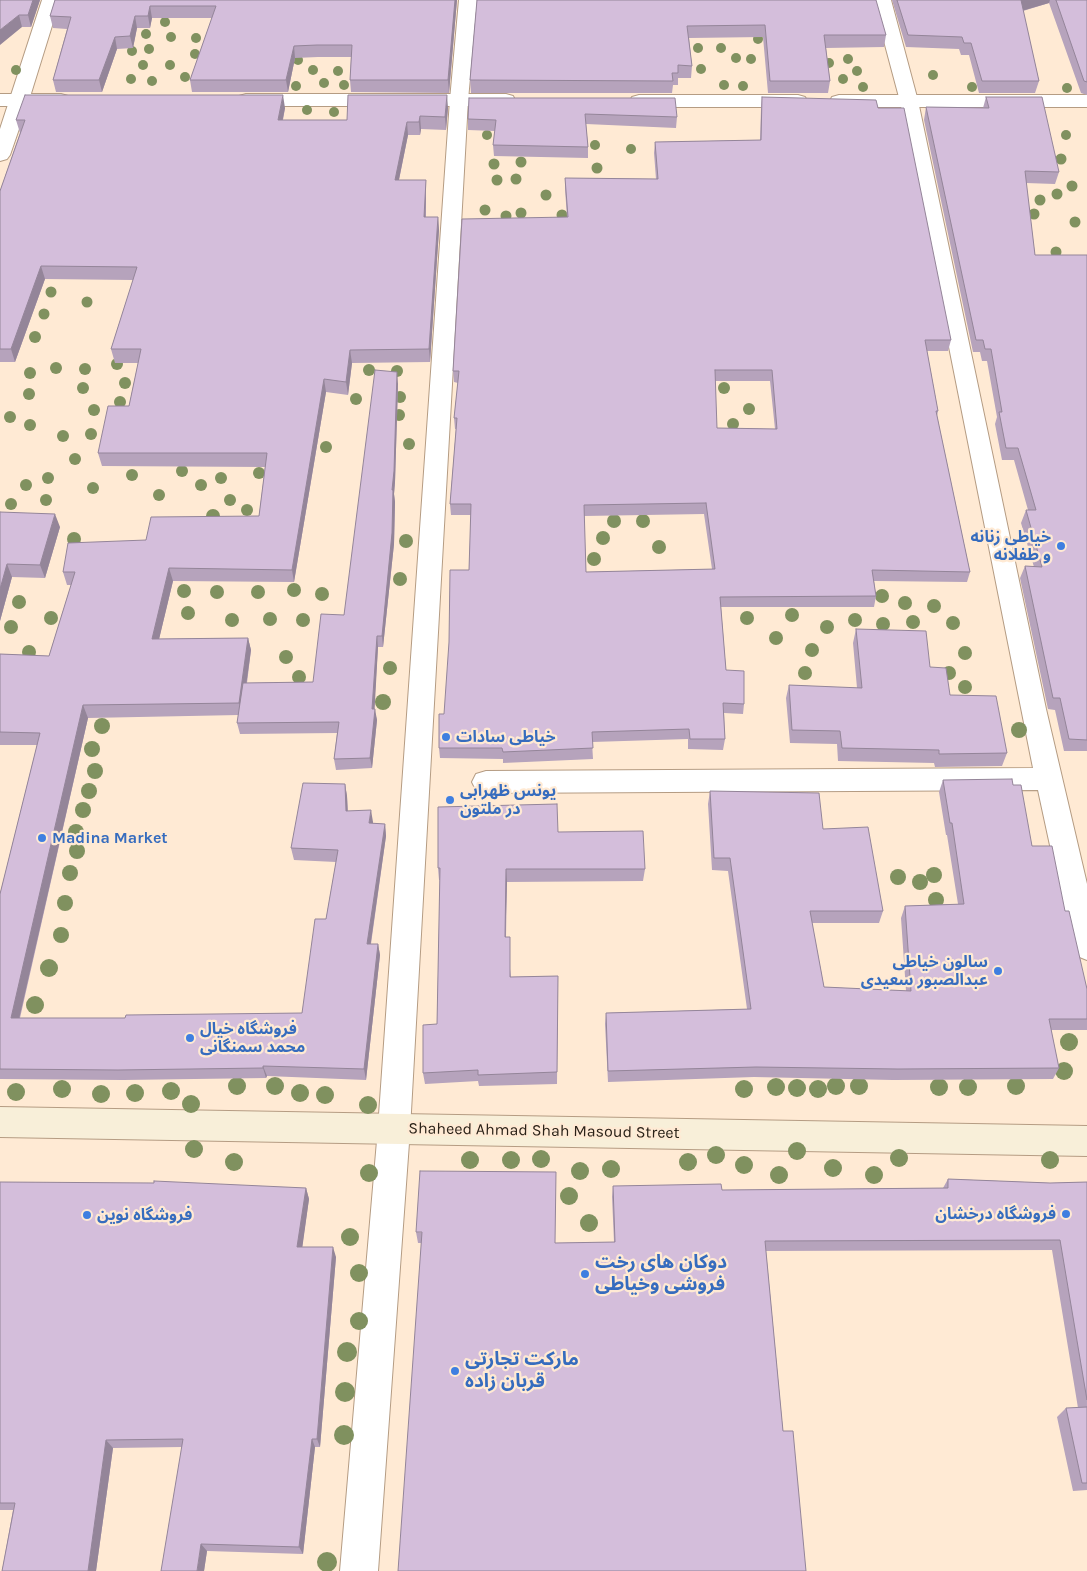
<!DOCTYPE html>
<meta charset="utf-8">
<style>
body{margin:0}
canvas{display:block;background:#ffead4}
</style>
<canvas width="1087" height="1571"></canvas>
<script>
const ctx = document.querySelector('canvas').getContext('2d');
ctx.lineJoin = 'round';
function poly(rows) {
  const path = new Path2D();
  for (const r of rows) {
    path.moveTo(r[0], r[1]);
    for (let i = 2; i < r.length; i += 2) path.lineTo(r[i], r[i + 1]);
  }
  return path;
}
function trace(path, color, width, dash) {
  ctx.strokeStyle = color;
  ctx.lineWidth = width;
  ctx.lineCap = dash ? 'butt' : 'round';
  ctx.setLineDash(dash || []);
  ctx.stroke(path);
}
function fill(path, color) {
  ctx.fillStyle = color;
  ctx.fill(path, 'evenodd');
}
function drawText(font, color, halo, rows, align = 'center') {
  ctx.font = font + ' Karla,"Noto Sans Arabic",sans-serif';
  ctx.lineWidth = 4.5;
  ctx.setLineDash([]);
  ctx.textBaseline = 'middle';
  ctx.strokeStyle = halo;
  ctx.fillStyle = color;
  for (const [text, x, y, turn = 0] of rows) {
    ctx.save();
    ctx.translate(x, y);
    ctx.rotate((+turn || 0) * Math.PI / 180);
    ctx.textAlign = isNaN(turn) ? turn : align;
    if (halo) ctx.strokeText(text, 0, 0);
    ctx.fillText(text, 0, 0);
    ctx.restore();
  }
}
const minor = poly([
 [42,0,60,0,29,100,10,155,7,159,0,161,0,129,42,0],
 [459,0,477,0,468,100,410,1129,378,1571,340,1571,378,1129,450,100,459,0],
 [873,0,891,0,918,101,1046,709,1087,884,1087,960,1077,956,1072,947,1038,790,486,793,476,790,472,782,476,774,486,771,1033,768,900,101,873,0]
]);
const tertiary = poly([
 [0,94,61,94,68,96,70,100,68,104,61,106,0,106,0,94],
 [246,94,506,94,513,96,515,100,513,104,506,106,246,106,239,104,237,100,239,96,246,94],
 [639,95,798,95,805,97,807,101,805,105,798,107,639,107,632,105,630,101,632,97,639,95],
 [839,95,1087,95,1087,107,839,107,832,105,830,101,832,97,839,95]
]);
const secondary = poly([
 [0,1107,1087,1126,1087,1156,0,1137,0,1107]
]);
trace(minor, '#b59c83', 2);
trace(tertiary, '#b59c83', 2);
trace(secondary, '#b59c83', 2);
fill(minor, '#fff');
fill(tertiary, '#fff');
fill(secondary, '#f8efd9');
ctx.fillStyle = '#80915f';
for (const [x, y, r] of [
 [165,22,5],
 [146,34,5],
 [171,37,5],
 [196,38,5],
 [758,39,5],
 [698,48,5],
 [721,48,5],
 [149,49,5],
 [132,51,5],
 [195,54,5],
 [736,58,5],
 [751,59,5],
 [848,59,5],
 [298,60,5],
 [829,63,5],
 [143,65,5],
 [170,65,5],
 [701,69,5],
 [16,70,5],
 [313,70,5],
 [338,71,5],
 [857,71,5],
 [933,75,5],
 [185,77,5],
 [131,79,5],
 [843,79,5],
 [152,81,5],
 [324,83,5],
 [344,85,5],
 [724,85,5],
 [296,86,5],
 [743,86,5],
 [863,87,5],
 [972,87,5],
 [1067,88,5],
 [307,110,5],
 [334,112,5],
 [487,135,5],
 [1066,135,5],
 [595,145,5],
 [631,149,5],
 [1061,159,5.5],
 [521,162,5.5],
 [494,164,5.5],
 [597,168,5.5],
 [516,179,5.5],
 [497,180,5.5],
 [1072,186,5.5],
 [1057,194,5.5],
 [546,195,5.5],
 [1040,200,5.5],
 [485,210,5.5],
 [521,213,5.5],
 [1034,214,5.5],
 [562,215,5.5],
 [506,216,5.5],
 [1075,222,5.5],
 [1056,252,5.5],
 [51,292,5.5],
 [87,302,5.5],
 [44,314,5.5],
 [35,337,6],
 [117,364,6],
 [56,368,6],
 [85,369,6],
 [369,370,6],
 [397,371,6],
 [30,373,6],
 [125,383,6],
 [83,388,6],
 [724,388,6],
 [29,394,6],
 [400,397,6],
 [356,399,6],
 [120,402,6],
 [749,409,6],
 [94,410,6],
 [399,415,6],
 [10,417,6],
 [733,424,6],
 [30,425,6],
 [91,434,6],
 [63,436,6],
 [409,444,6],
 [326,447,6],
 [75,459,6],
 [182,471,6],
 [259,473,6],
 [132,475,6],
 [48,478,6],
 [221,478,6],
 [26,485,6],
 [201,485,6],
 [93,488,6],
 [159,495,6],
 [46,500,6],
 [230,500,6],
 [11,504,6],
 [247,510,6],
 [213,516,7],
 [614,521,7],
 [643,521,7],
 [603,538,7],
 [74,539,7],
 [406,541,7],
 [659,547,7],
 [594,559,7],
 [400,579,7],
 [294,590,7],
 [184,591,7],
 [217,592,7],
 [258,592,7],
 [322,594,7],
 [882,596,7],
 [19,602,7],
 [905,603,7],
 [934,606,7],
 [188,613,7],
 [792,615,7],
 [51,618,7],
 [747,618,7],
 [270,619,7],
 [232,620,7],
 [303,620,7],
 [855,620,7],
 [913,622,7],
 [953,623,7],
 [883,624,7],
 [11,627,7],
 [827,627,7],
 [776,638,7],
 [812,650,7],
 [29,652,7],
 [965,653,7],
 [286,657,7],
 [390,668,7],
 [805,673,7],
 [949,673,7],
 [299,677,7],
 [965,687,7],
 [383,702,8],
 [102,726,8],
 [1019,730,8],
 [92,749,8],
 [95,771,8],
 [89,791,8],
 [83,810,8],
 [76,832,8],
 [77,851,8],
 [70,873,8],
 [934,875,8],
 [898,877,8],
 [920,882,8],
 [936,900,8],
 [65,903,8],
 [61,935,8],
 [49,968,9],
 [35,1005,9],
 [1069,1042,9],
 [1064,1071,9],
 [237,1086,9],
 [275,1086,9],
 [836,1086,9],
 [859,1086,9],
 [1016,1086,9],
 [776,1087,9],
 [939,1087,9],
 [968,1087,9],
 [797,1088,9],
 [62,1089,9],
 [744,1089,9],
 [818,1089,9],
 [171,1091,9],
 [16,1092,9],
 [135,1093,9],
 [300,1093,9],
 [101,1094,9],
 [325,1095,9],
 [191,1104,9],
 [368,1105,9],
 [194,1149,9],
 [797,1151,9],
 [716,1155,9],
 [899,1158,9],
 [541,1159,9],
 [470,1160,9],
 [511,1160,9],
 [1050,1160,9],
 [234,1162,9],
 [688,1162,9],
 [744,1165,9],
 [833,1168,9],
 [611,1169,9],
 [580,1171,9],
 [369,1173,9],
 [779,1175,9],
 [874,1175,9],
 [569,1196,9],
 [589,1223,9],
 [350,1237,9],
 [359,1273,9],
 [359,1321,9],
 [347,1352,10],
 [345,1392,10],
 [344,1435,10],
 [327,1562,10]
]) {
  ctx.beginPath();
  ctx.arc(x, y, r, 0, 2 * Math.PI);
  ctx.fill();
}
fill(poly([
 [0,0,40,0,31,27,22,27],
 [55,0,457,0,449,93,351,92,350,80,351,57,318,57,295,58,288,92,192,92,190,80,212,18,152,18,150,28,137,28,133,48,117,49,102,92,56,92,53,80,67,29,53,28,50,16],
 [477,0,886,35,884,47,826,48,830,81,828,93,768,93,763,37,689,38,692,66,691,78,678,78,678,85,673,85,672,93,471,93,470,80],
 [892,0,1087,0,1087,95,1081,93,1049,3,1023,11,1039,81,1035,93,979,93,969,55,961,55,959,49,906,47],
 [762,97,878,108,951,340,948,351,927,351,938,411,937,416,970,572,967,582,874,581,876,596,874,607,721,607,726,670,744,704,743,714,724,713,725,739,723,750,688,749,688,739,592,742,593,759,503,763,503,759,440,758,439,748,469,570,471,515,451,515,450,504,456,429,455,429,454,418,458,383,454,382,453,371,567,217,565,189,565,178,656,179,654,153,655,142,760,140,761,109],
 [715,381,770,381,775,429,717,428],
 [704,514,712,569,586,572,584,516],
 [986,97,1059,172,1055,184,1026,183,1035,255,1087,255,1087,751,1064,751,1055,710,1048,709,1020,578,1025,566,1034,567,1021,523,1026,510,1028,510,1014,460,1002,460,995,424,997,417,987,361,982,361,980,352,973,352,924,120,926,107,983,108],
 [469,98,677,117,676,128,586,124,588,147,588,158,494,156,493,145,495,131,468,130,468,119],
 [285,108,283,120,347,120,448,108,446,130,421,129,420,135,408,135,399,180,426,180,426,217,438,217,439,230,430,362,352,363,348,395,326,392,294,582,173,581,159,639,248,638,251,650,247,683,313,682,344,615,398,384,395,482,394,494,395,502,394,544,383,647,378,647,374,709,377,720,372,768,336,770,334,759,337,733,240,734,237,723,239,715,88,718,20,1018,125,1018,302,1013,326,919,336,862,294,860,291,848,345,784,347,796,348,811,373,822,373,823,385,824,386,836,371,944,378,944,380,955,366,1080,267,1076,266,1078,123,1080,0,1079,0,894,37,745,0,745,0,654,49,656,71,585,67,585,63,572,146,540,259,516,265,467,102,466,98,453,129,406,138,363,115,363,111,349,133,280,45,279,15,362,0,362,0,191,20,133,16,120],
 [0,512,60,527,45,578,12,577,0,621],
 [856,629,930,667,950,695,1007,753,1002,766,935,767,934,763,838,761,837,744,790,743,786,698,789,685,857,688,853,643],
 [943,780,1013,785,1032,846,1065,911,1087,989,1087,1030,1051,1030,1059,1068,1053,1079,893,1080,754,1077,608,1082,605,1024,606,1013,747,1009,728,871,712,870,708,804,710,791,823,829,883,911,879,923,812,923,824,987,906,991,901,918,905,906,958,904,947,835,946,835,939,792],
 [558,832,645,869,643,881,507,882,506,937,511,977,558,976,557,1084,479,1086,478,1081,425,1084,423,1073,437,1024,440,880,439,880,438,868],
 [948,1179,1050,1183,1087,1182,1087,1490,1073,1491,1057,1417,1066,1408,1078,1408,1052,1250,766,1251,783,1431,806,1571,421,1243,418,1243,416,1232,555,1243,614,1242,612,1197,613,1186,722,1190,943,1188],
 [0,1182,306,1188,309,1199,302,1247,336,1257,320,1447,315,1447,303,1554,207,1551,204,1571,182,1447,113,1448,96,1571,2,1571,13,1510,0,1510]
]), '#b6a3bc');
fill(poly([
 [33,0,40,0,31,27,28,15],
 [455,0,457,0,449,93,448,80],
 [1021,0,1050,0,1049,3,1018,12],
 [150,6,152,18,150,28,148,16],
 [19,15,22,27,0,45,0,30],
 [135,16,137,28,133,48,130,36],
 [115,37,117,49,102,92,99,80],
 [294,46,295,58,288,92,286,80],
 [283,95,285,108,280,133,278,120],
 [447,95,448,108,446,130,445,117],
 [420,116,421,129,420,135,419,122],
 [407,122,408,135,396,194,395,180],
 [426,180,426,193,425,231,424,217],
 [438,217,439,230,430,362,429,349],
 [41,266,45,279,15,362,11,349],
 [350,350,352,363,348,395,346,382],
 [397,372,398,384,395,482,394,494,395,502,394,544,383,647,382,636,392,490],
 [324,379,326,392,294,582,292,570],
 [55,514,60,527,45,578,40,565],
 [7,564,12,577,0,621,0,589],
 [169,568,173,581,156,652,152,639],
 [377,636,378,647,374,720,372,709],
 [248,638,251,650,242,715,239,703],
 [83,705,88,718,17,1028,11,1018],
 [375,709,377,720,372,768,370,758],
 [345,784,347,796,348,823,346,811],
 [371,810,373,822,371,835,369,823],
 [385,824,386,836,369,955,367,944],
 [506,869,507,882,505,949,505,937],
 [378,944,380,955,366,1080,364,1069],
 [263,1066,267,1076,266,1078,263,1068],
 [306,1188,309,1199,301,1257,297,1247],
 [333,1247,336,1257,320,1447,317,1439],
 [312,1439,315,1447,303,1554,299,1547],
 [106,1440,113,1448,96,1571,88,1571],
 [201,1544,207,1551,204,1571,197,1571]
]), '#948599');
const building = poly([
 [0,0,33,0,28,15,19,15,0,30,0,0],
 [55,0,455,0,448,80,350,80,352,45,317,45,294,46,286,80,190,80,216,6,150,6,148,16,135,16,130,36,115,37,99,80,53,80,71,17,50,16,55,0],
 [477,0,876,0,886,35,824,35,830,81,770,81,765,25,687,26,692,66,678,65,678,73,672,73,673,81,470,80,477,0],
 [897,0,1022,0,1021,0,1039,81,982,81,971,43,964,43,962,37,908,35,897,0],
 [1056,0,1087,0,1087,82,1084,81,1056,0],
 [25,95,283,95,278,120,347,120,348,95,447,95,445,117,420,116,419,122,407,122,395,180,426,180,424,217,438,217,429,349,350,350,346,382,324,379,292,570,169,568,152,639,248,638,239,703,83,705,11,1018,125,1018,126,1015,302,1013,315,919,326,919,338,850,291,848,303,783,345,784,346,811,371,810,369,823,385,824,367,944,378,944,364,1069,263,1066,263,1068,118,1070,0,1069,0,894,40,733,0,732,0,654,49,656,75,572,63,572,68,543,146,540,151,517,259,516,267,453,98,453,108,406,129,406,141,349,111,349,137,267,41,266,11,349,0,349,0,191,25,120,16,120,25,95],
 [762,97,876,100,878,108,904,108,951,340,925,340,938,411,936,411,970,572,872,570,876,596,720,597,726,670,744,671,744,704,723,703,725,739,690,739,689,729,592,732,593,748,503,752,502,748,439,748,439,714,444,714,449,642,450,570,469,570,471,504,450,504,457,418,454,418,459,371,453,371,462,219,568,217,565,178,658,179,655,142,761,140,762,97],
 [715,370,772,370,777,429,717,428,715,370],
 [706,503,715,569,586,572,584,505,706,503],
 [986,97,1042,97,1059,172,1025,171,1035,255,1087,255,1087,740,1069,739,1060,698,1053,698,1025,566,1042,567,1026,510,1036,510,1018,448,1006,448,999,412,1002,412,991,349,985,349,983,340,976,340,926,107,989,108,986,97],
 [469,98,675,98,677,117,585,114,588,147,493,145,496,120,468,119,469,98],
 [375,370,397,372,394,471,392,490,393,490,392,533,382,636,377,636,372,709,375,709,370,758,334,759,339,722,237,723,243,683,313,682,321,614,344,615,375,370],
 [0,512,55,514,40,565,7,564,0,589,0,512],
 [856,629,926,631,930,667,946,668,950,695,996,696,1007,753,939,754,939,750,842,748,840,731,792,730,789,685,862,688,856,629],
 [1012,779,1013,785,1021,785,1032,846,1052,846,1065,911,1069,911,1087,989,1087,1019,1049,1019,1059,1068,898,1069,756,1067,608,1071,606,1013,751,1009,730,858,714,858,710,791,819,793,823,829,868,827,883,911,810,911,824,987,911,991,905,906,964,904,952,823,950,823,943,780,1012,779],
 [557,804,558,832,643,831,645,869,506,869,505,937,510,937,510,977,558,976,557,1072,478,1075,478,1070,423,1073,423,1025,437,1024,440,868,438,868,438,807,557,804],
 [420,1171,556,1172,555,1243,615,1242,613,1186,721,1184,722,1190,948,1188,948,1179,1050,1183,1087,1182,1087,1400,1060,1240,765,1241,783,1431,793,1431,806,1571,398,1571,422,1232,416,1232,420,1171],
 [154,1181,306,1188,297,1247,333,1247,317,1439,312,1439,299,1547,201,1544,197,1571,161,1571,183,1439,106,1440,88,1571,2,1571,15,1503,0,1503,0,1182,154,1183,154,1181],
 [1087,1407,1087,1483,1082,1483,1066,1408,1087,1407]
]);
fill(building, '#d4bedb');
trace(building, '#948599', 1);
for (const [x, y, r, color] of [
 [1061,546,5,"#3f7fe0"],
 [446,737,5,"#3f7fe0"],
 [450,800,5,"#3f7fe0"],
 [42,838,5,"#3f7fe0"],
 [998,971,5,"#3f7fe0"],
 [190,1038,5,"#3f7fe0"],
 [1066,1214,5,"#3f7fe0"],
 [87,1215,5,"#3f7fe0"],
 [585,1274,5,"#3f7fe0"],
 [455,1371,5,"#3f7fe0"]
]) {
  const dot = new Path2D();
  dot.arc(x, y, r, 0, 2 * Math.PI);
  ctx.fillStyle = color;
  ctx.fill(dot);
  trace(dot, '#ffead4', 2);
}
drawText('bold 16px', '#366cbe', '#ffead4', [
 ["خیاطی زنانه",1051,537,"right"],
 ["و طفلانه",1051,555,"right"],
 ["خیاطی سادات",456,737],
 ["یونس ظهرابی",460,791],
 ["در ملتون",460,809],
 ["Madina Market",52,838],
 ["سالون خیاطی",988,962,"right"],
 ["عبدالصبور سعیدی",988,980,"right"],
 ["فروشگاه خیال",200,1029],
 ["محمد سمنگانی",200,1047],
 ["فروشگاه درخشان",1056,1214,"right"],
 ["فروشگاه نوین",97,1215]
], 'left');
drawText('16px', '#2b2218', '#ffead4', [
 ["Shaheed Ahmad Shah Masoud Street",544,1131,1]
]);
drawText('bold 19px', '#366cbe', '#ffead4', [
 ["دوکان های رخت",595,1263],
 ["فروشی وخیاطی",595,1285],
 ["مارکت تجارتی",465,1360],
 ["قربان زاده",465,1382]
], 'left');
</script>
